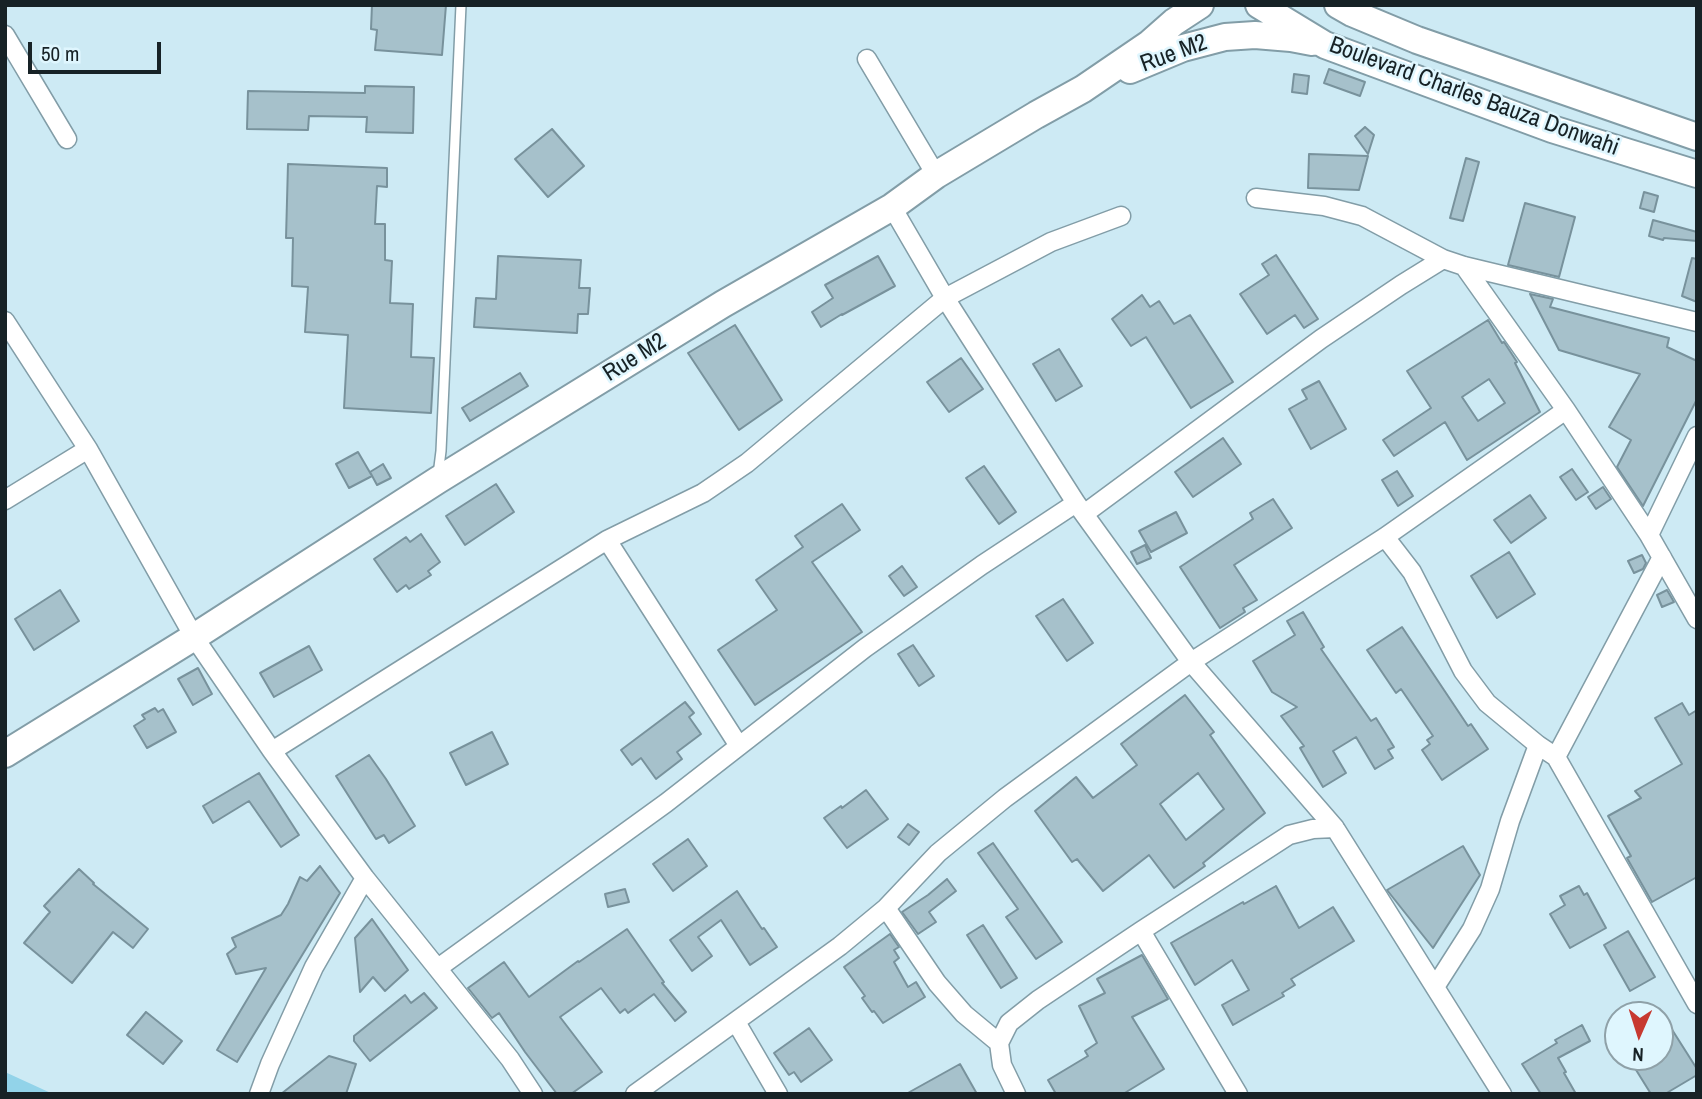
<!DOCTYPE html>
<style>
body{margin:0}
#map{position:relative;width:1702px;height:1099px;overflow:hidden;background:#cdeaf4;font-family:"Archivo Narrow",sans-serif}
canvas{display:block}
.frame{position:absolute;inset:0;border:7px solid #172226;pointer-events:none}
.north{position:absolute;left:1604px;top:1001px;width:70px;height:70px;box-sizing:border-box;background:#dff6fe;border:2px solid #8fa1a8;border-radius:50%;rotate:183deg;font-size:19px;font-weight:700;line-height:28px;text-align:center;color:#172226}
.north::after{content:'';display:block;margin:auto;width:24px;height:32px;background:#c73930;clip-path:polygon(50% 0,100% 100%,50% 72%,0 100%)}
.scale{position:absolute;left:28px;top:42px;width:133px;height:32px;box-sizing:border-box;border:4px solid #172226;border-top:0;padding-left:9px;font-size:21px;line-height:24px;white-space:nowrap;color:#172226;-webkit-text-stroke:5px #dff6fe;paint-order:stroke}
</style>
<div id="map">
<canvas width="1702" height="1099"></canvas>
<div class="frame"></div>
<div class="north">N</div>
<div class="scale">50 m</div>
</div>
<script>
const ctx = document.querySelector('canvas').getContext('2d');
ctx.lineJoin = 'round';
function fill(path, color) {
  ctx.fillStyle = color;
  ctx.fill(path, 'evenodd');
}
function poly(rows) {
  const path = new Path2D();
  for (const r of rows) {
    path.moveTo(r[0], r[1]);
    for (let i = 2; i < r.length; i += 2) path.lineTo(r[i], r[i + 1]);
  }
  return path;
}
function trace(path, color, width, dash) {
  ctx.strokeStyle = color;
  ctx.lineWidth = width;
  ctx.lineCap = dash ? 'butt' : 'round';
  ctx.setLineDash(dash || []);
  ctx.stroke(path);
}
function drawText(font, color, halo, rows, align = 'center') {
  ctx.font = font + ' "Archivo Narrow",sans-serif';
  ctx.lineWidth = 5;
  ctx.setLineDash([]);
  ctx.textBaseline = 'middle';
  ctx.strokeStyle = halo;
  ctx.fillStyle = color;
  for (const [text, x, y, turn = 0] of rows) {
    ctx.save();
    ctx.translate(x, y);
    ctx.rotate((+turn || 0) * Math.PI / 180);
    ctx.textAlign = isNaN(turn) ? turn : align;
    if (halo) ctx.strokeText(text, 0, 0);
    ctx.fillText(text, 0, 0);
    ctx.restore();
  }
}
fill(poly([
 [5,1072,53,1094,5,1094]
]), '#92d3e9');
const building = poly([
 [372,5,446,5,442,55,375,50,377,30,371,29,372,5],
 [1329,69,1365,82,1360,96,1324,83,1329,69],
 [1294,74,1309,76,1307,94,1292,92,1294,74],
 [365,86,414,87,413,133,366,132,367,117,309,116,308,130,247,129,248,91,365,93,365,86],
 [1365,127,1374,135,1368,154,1355,136,1365,127],
 [552,129,584,166,548,197,515,159,552,129],
 [1309,154,1368,156,1359,190,1308,188,1309,154],
 [1466,158,1479,162,1463,221,1450,218,1466,158],
 [288,164,387,168,387,187,377,186,375,224,385,224,385,260,392,261,390,303,413,304,411,357,434,358,431,413,344,408,348,335,305,332,308,287,292,286,293,238,286,238,288,164],
 [1644,192,1658,196,1654,212,1640,208,1644,192],
 [1525,203,1575,217,1559,277,1508,265,1525,203],
 [1653,220,1697,232,1697,241,1664,238,1663,240,1649,236,1653,220],
 [1276,255,1318,319,1304,328,1295,315,1267,334,1240,294,1269,275,1262,264,1276,255],
 [498,256,581,260,579,288,590,288,588,314,578,314,577,333,474,327,476,298,496,299,498,256],
 [878,256,895,286,842,315,842,314,821,327,812,312,833,298,825,285,878,256],
 [1692,258,1697,259,1697,302,1682,296,1692,258],
 [1530,294,1553,299,1550,307,1669,338,1667,347,1697,361,1697,399,1643,506,1617,467,1631,440,1609,427,1640,374,1559,350,1530,294],
 [1142,295,1150,307,1159,301,1174,324,1190,315,1233,382,1191,408,1146,337,1131,346,1112,319,1142,295],
 [1488,320,1502,343,1504,342,1517,362,1515,363,1540,412,1467,460,1445,422,1394,456,1383,440,1431,408,1407,371,1488,320],
 [1489,379,1505,403,1478,421,1462,397,1489,379],
 [735,325,782,400,739,430,688,353,735,325],
 [1059,349,1082,386,1056,401,1033,364,1059,349],
 [961,358,983,389,949,412,927,382,961,358],
 [520,373,528,386,470,421,462,408,520,373],
 [1319,381,1346,429,1311,449,1289,409,1307,399,1302,390,1319,381],
 [1223,438,1241,464,1193,497,1175,472,1223,438],
 [358,452,372,476,349,488,336,464,358,452],
 [383,464,391,478,377,485,370,472,383,464],
 [984,466,1016,512,999,524,966,478,984,466],
 [1572,469,1588,492,1576,500,1560,477,1572,469],
 [1397,471,1413,496,1398,506,1382,480,1397,471],
 [496,484,514,512,465,545,446,516,496,484],
 [1603,487,1611,499,1596,509,1588,497,1603,487],
 [1530,495,1546,518,1511,543,1494,520,1530,495],
 [1273,499,1292,528,1234,565,1257,600,1243,608,1245,612,1220,628,1180,567,1253,519,1250,513,1273,499],
 [842,504,860,530,812,562,862,632,755,705,718,650,777,610,756,580,803,547,795,536,842,504],
 [1176,512,1187,533,1151,552,1139,531,1176,512],
 [421,534,440,562,428,571,431,575,409,589,406,585,397,592,374,559,406,537,410,542,421,534],
 [1145,545,1151,558,1137,564,1131,552,1145,545],
 [1509,552,1535,594,1497,618,1471,576,1509,552],
 [1642,555,1646,563,1643,569,1634,573,1628,561,1642,555],
 [902,566,917,587,904,596,889,576,902,566],
 [60,590,79,621,34,650,15,619,60,590],
 [1667,590,1674,602,1662,607,1657,595,1667,590],
 [1063,599,1093,643,1067,661,1036,616,1063,599],
 [1303,612,1324,647,1321,649,1371,721,1376,718,1394,747,1388,750,1393,758,1375,769,1356,737,1333,751,1346,773,1323,787,1300,748,1304,746,1281,716,1297,707,1272,692,1253,661,1295,635,1287,621,1303,612],
 [1402,627,1468,726,1471,724,1488,749,1442,780,1422,750,1430,744,1427,740,1433,736,1401,689,1396,693,1367,650,1402,627],
 [913,645,934,676,919,686,898,654,913,645],
 [309,646,322,670,274,697,260,673,309,646],
 [198,668,212,694,193,705,178,679,198,668],
 [1185,695,1214,732,1210,735,1265,813,1203,863,1205,866,1174,888,1149,855,1103,891,1077,859,1072,862,1035,811,1076,777,1093,798,1137,765,1121,744,1185,695],
 [1198,773,1224,809,1186,840,1160,804,1198,773],
 [685,702,694,713,689,717,701,734,677,752,682,759,656,779,641,758,632,765,621,750,685,702],
 [1682,703,1689,715,1697,710,1697,877,1652,902,1627,858,1631,856,1608,816,1641,798,1635,791,1682,764,1655,718,1682,703],
 [155,708,158,712,163,709,176,732,147,748,134,726,145,719,142,715,155,708],
 [492,732,508,764,466,785,450,753,492,732],
 [369,755,386,779,415,826,389,843,384,835,376,839,336,776,369,755],
 [259,773,299,835,281,847,249,801,213,823,203,806,259,773],
 [866,790,888,819,847,848,824,818,841,806,842,808,866,790],
 [908,824,919,832,909,845,898,837,908,824],
 [688,839,707,866,673,891,653,864,688,839],
 [993,843,1062,942,1036,959,1006,917,1018,909,978,853,993,843],
 [1463,846,1480,875,1433,948,1387,890,1463,846],
 [320,866,340,893,237,1062,217,1050,266,968,236,974,227,954,236,947,232,938,281,915,288,904,300,877,307,881,320,866],
 [79,869,94,883,93,884,148,929,133,948,113,932,72,983,24,943,50,912,44,906,79,869],
 [947,879,956,891,929,912,936,922,918,934,902,912,928,895,947,879],
 [1276,886,1299,928,1333,907,1354,941,1291,979,1295,985,1282,993,1284,996,1233,1025,1222,1005,1249,990,1232,960,1195,985,1171,943,1243,902,1244,904,1276,886],
 [1579,886,1584,895,1587,893,1606,928,1570,948,1550,914,1565,905,1560,896,1579,886],
 [625,889,629,902,608,907,605,894,625,889],
 [737,891,762,929,764,928,777,947,750,965,721,920,698,937,712,956,692,971,670,940,737,891],
 [372,919,408,970,385,991,373,977,360,992,355,938,372,919],
 [983,925,1017,978,1001,988,967,935,983,925],
 [627,929,664,982,662,983,686,1012,675,1021,654,994,628,1013,625,1009,620,1013,601,988,560,1017,602,1072,571,1094,557,1094,525,1052,499,1013,492,1018,468,988,504,962,529,997,578,961,579,962,627,929],
 [1628,931,1655,977,1630,991,1604,945,1628,931],
 [890,934,899,947,894,950,899,958,894,962,908,987,916,982,925,997,883,1023,874,1011,872,1012,862,998,865,996,844,967,890,934],
 [1142,955,1168,999,1132,1017,1164,1069,1123,1094,1056,1094,1048,1080,1088,1056,1085,1051,1097,1043,1079,1006,1105,993,1097,979,1142,955],
 [424,993,437,1008,370,1061,354,1041,354,1036,405,995,411,1003,424,993],
 [146,1012,182,1041,163,1064,127,1035,146,1012],
 [1582,1025,1590,1041,1558,1058,1566,1072,1564,1073,1576,1094,1541,1094,1522,1064,1557,1043,1555,1040,1582,1025],
 [809,1028,832,1060,801,1082,794,1072,789,1075,774,1053,809,1028],
 [1671,1028,1697,1069,1697,1075,1665,1094,1651,1094,1628,1057,1660,1057,1660,1035,1671,1028],
 [329,1056,356,1064,346,1094,281,1094,329,1056],
 [960,1064,977,1094,906,1094,960,1064]
]);
fill(building, '#a6c1cb');
trace(building, '#78929c', 2);
const lane = poly([
 [438,475,441,451,461,5]
]);
const street = poly([
 [5,35,67,139],
 [867,59,936,175],
 [1256,198,1324,206,1362,216,1443,259,1464,266,1697,322],
 [892,207,945,298,1076,503,1191,662,1335,828,1502,1094],
 [1464,266,1566,410,1649,535,1697,619],
 [5,321,88,449,194,637,272,751,365,878,510,1059,533,1094],
 [5,500,88,449],
 [1084,514,1321,339,1401,285,1443,259],
 [1649,535,1697,436],
 [1385,537,1412,572,1463,671,1487,703,1538,745,1556,757,1697,1004],
 [607,540,739,746],
 [272,751,607,540,703,493,747,463,945,298,1051,242,1121,216],
 [1556,757,1662,557],
 [886,908,937,983,964,1014,999,1043],
 [1141,931,1238,1094],
 [438,968,666,803,865,648,982,565,1076,503],
 [1435,987,1472,929,1490,889,1510,821,1538,745],
 [736,1022,778,1094],
 [259,1094,270,1064,314,967,365,878],
 [635,1094,840,946,886,908,938,853,1005,798,1191,662,1385,537,1566,410],
 [1016,1094,1002,1065,999,1043,1009,1023,1038,1000,1141,931,1289,835,1313,829,1335,828]
]);
const secondary = poly([
 [1259,5,1325,45,1552,129,1697,174],
 [1338,5,1352,13,1417,40,1697,137],
 [1130,70,1183,48,1225,37,1255,35,1291,38,1312,42],
 [5,754,194,637,438,480,723,304,892,207,936,175,1036,115,1083,89,1149,44,1174,22,1200,5]
]);
trace(lane, '#829da7', 12);
trace(street, '#829da7', 21);
trace(secondary, '#829da7', 30);
trace(lane, '#fff', 9);
trace(street, '#fff', 18);
trace(secondary, '#fff', 26);
drawText('24px', '#172226', '#dff6fe', [
 ["Rue M2",1174,54,-20],
 ["Boulevard Charles Bauza Donwahi",1474,97,20],
 ["Rue M2",635,358,-32]
]);
</script>
